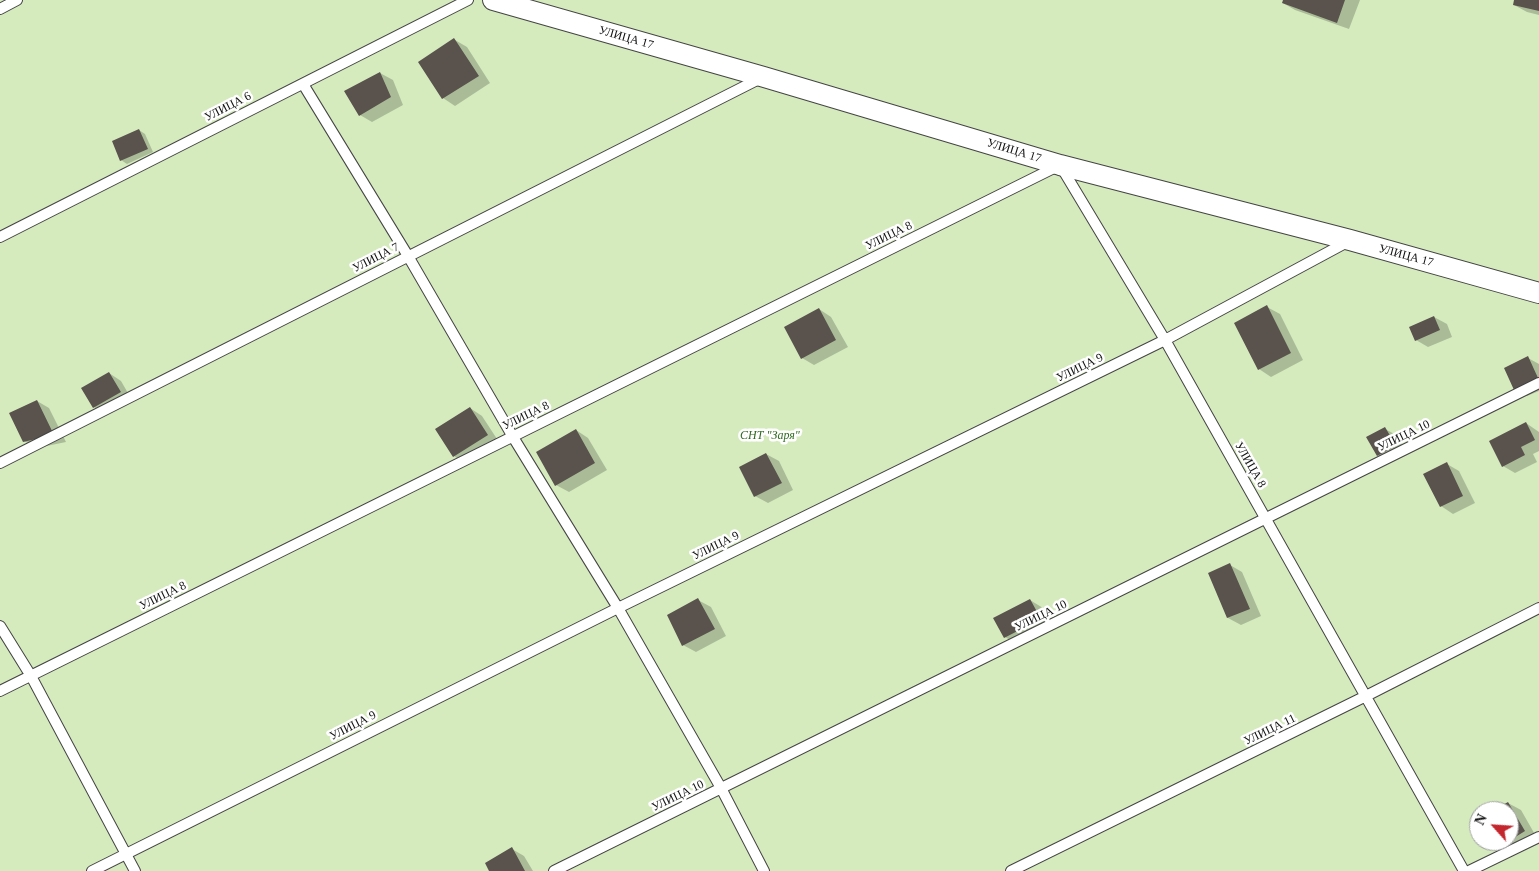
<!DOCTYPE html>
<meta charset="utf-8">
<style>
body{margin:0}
#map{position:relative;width:1539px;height:871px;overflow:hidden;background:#fffdf5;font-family:Georgia,serif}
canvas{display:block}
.north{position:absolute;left:1469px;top:801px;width:50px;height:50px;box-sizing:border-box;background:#fff;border:1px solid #a0a0a0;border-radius:50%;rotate:296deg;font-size:14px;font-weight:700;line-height:20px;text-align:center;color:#111}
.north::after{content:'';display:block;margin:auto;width:18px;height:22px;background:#c4262e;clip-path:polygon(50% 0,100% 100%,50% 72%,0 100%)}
</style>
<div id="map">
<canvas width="1539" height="871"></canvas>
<div class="north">N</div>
</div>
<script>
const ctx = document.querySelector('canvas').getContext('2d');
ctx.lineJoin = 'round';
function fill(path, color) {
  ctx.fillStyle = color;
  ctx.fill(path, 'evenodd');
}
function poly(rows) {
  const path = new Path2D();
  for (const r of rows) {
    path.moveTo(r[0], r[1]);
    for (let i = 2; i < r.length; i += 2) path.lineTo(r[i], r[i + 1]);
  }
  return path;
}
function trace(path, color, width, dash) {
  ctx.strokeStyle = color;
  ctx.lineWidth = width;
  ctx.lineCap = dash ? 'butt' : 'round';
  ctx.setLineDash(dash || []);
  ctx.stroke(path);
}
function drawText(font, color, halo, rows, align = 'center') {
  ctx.font = font + ' Georgia,serif';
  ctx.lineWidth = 5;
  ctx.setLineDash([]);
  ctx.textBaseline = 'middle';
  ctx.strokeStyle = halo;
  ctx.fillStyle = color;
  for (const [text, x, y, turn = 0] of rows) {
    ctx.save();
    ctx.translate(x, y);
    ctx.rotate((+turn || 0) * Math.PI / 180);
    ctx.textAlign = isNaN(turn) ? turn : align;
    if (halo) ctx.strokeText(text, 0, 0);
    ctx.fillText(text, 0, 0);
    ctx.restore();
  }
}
fill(poly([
 [0,0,1539,0,1539,871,0,871],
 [1479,811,1509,811,1509,841,1479,841]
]), '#d5ebbd');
fill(poly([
 [1284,0,1360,0,1349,29,1295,10,1283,3],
 [1515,0,1539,0,1539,15,1527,12,1514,5],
 [455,40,467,47,490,83,455,106,443,98],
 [380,73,393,80,403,105,372,122,360,115],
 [139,130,145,134,153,152,127,164,121,160],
 [1267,307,1280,314,1303,360,1271,377,1259,369],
 [819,309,831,317,848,347,814,365,802,358],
 [1434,317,1447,324,1452,337,1428,347,1416,340],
 [1528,358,1539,364,1539,391,1527,396,1515,389],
 [109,373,121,381,132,400,106,415,94,407],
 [37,401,49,408,66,442,37,448,24,441],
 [470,408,482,416,499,442,466,464,454,456],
 [1526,423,1539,432,1539,451,1533,454,1537,462,1515,473,1503,466],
 [1385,429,1398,436,1407,454,1390,463,1378,456],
 [576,430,588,438,607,470,569,492,556,485],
 [766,454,779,461,793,490,768,503,755,496],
 [1447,464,1459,471,1475,503,1453,514,1441,506],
 [1230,565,1242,572,1261,616,1241,625,1228,618,1209,574],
 [698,600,711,607,726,636,696,652,683,645],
 [1030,600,1043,608,1052,626,1017,644,1005,637],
 [1508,803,1521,810,1537,838,1509,855,1497,848,1493,841,1509,841,1509,811,1494,811],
 [512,849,524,856,533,871,490,871]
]), '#0003');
fill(poly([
 [1283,0,1345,0,1337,23,1282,3],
 [1514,0,1539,0,1539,11,1513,5],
 [454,38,479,76,442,99,418,62],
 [380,72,391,97,359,116,344,91],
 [139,129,148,149,120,161,112,141],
 [1267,305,1291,353,1258,370,1234,323],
 [819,308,836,340,801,359,784,327],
 [1434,316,1440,330,1415,341,1409,327],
 [1528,356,1538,378,1514,390,1504,368],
 [109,372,121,392,93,408,81,388],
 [37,400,54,435,23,442,9,413],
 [470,407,488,435,453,457,435,429],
 [1526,422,1535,440,1521,447,1525,455,1502,467,1489,441],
 [1385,427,1396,446,1377,456,1366,437],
 [576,429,595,463,555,486,536,452],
 [766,453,782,483,754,497,739,467],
 [1447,462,1463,496,1440,507,1423,474],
 [1230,563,1250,609,1227,618,1208,573],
 [698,598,715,629,682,646,667,615],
 [1030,599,1041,619,1004,638,993,618],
 [1508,802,1525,831,1509,841,1509,811,1492,811],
 [1491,841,1509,841,1496,849],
 [512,847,525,871,489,871,485,863]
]), '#5a524d');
const lane = poly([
 [0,9,17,0],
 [303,84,408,256,513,437,618,608,721,788,764,871],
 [0,237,468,0],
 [0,463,763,77],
 [0,626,31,676,135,871],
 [0,691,1060,165,1165,340,1464,871],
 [92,871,618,608,1165,340,1349,241],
 [554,871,1539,383],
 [1011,871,1366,696,1539,608],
 [1469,871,1539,837]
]);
const street = poly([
 [493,0,764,77,1060,165,1350,240,1539,293]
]);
trace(lane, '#444', 12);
trace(street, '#444', 22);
trace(lane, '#fff', 10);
trace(street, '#fff', 20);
drawText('12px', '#111', '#fff', [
 ["УЛИЦА 17",626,38,16],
 ["УЛИЦА 6",228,107,-27],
 ["УЛИЦА 17",1014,151,17],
 ["УЛИЦА 8",889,236,-26],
 ["УЛИЦА 17",1406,256,15],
 ["УЛИЦА 7",376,258,-27],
 ["УЛИЦА 9",1080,368,-26],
 ["УЛИЦА 8",526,416,-26],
 ["УЛИЦА 10",1404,436,-26],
 ["УЛИЦА 8",1250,465,60],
 ["УЛИЦА 9",716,546,-26],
 ["УЛИЦА 8",163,596,-26],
 ["УЛИЦА 10",1041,616,-26],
 ["УЛИЦА 9",353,726,-27],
 ["УЛИЦА 11",1270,730,-26],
 ["УЛИЦА 10",678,796,-26]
]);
drawText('italic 12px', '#2f6b1f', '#fff', [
 ["СНТ \"Заря\"",770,436]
]);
</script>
